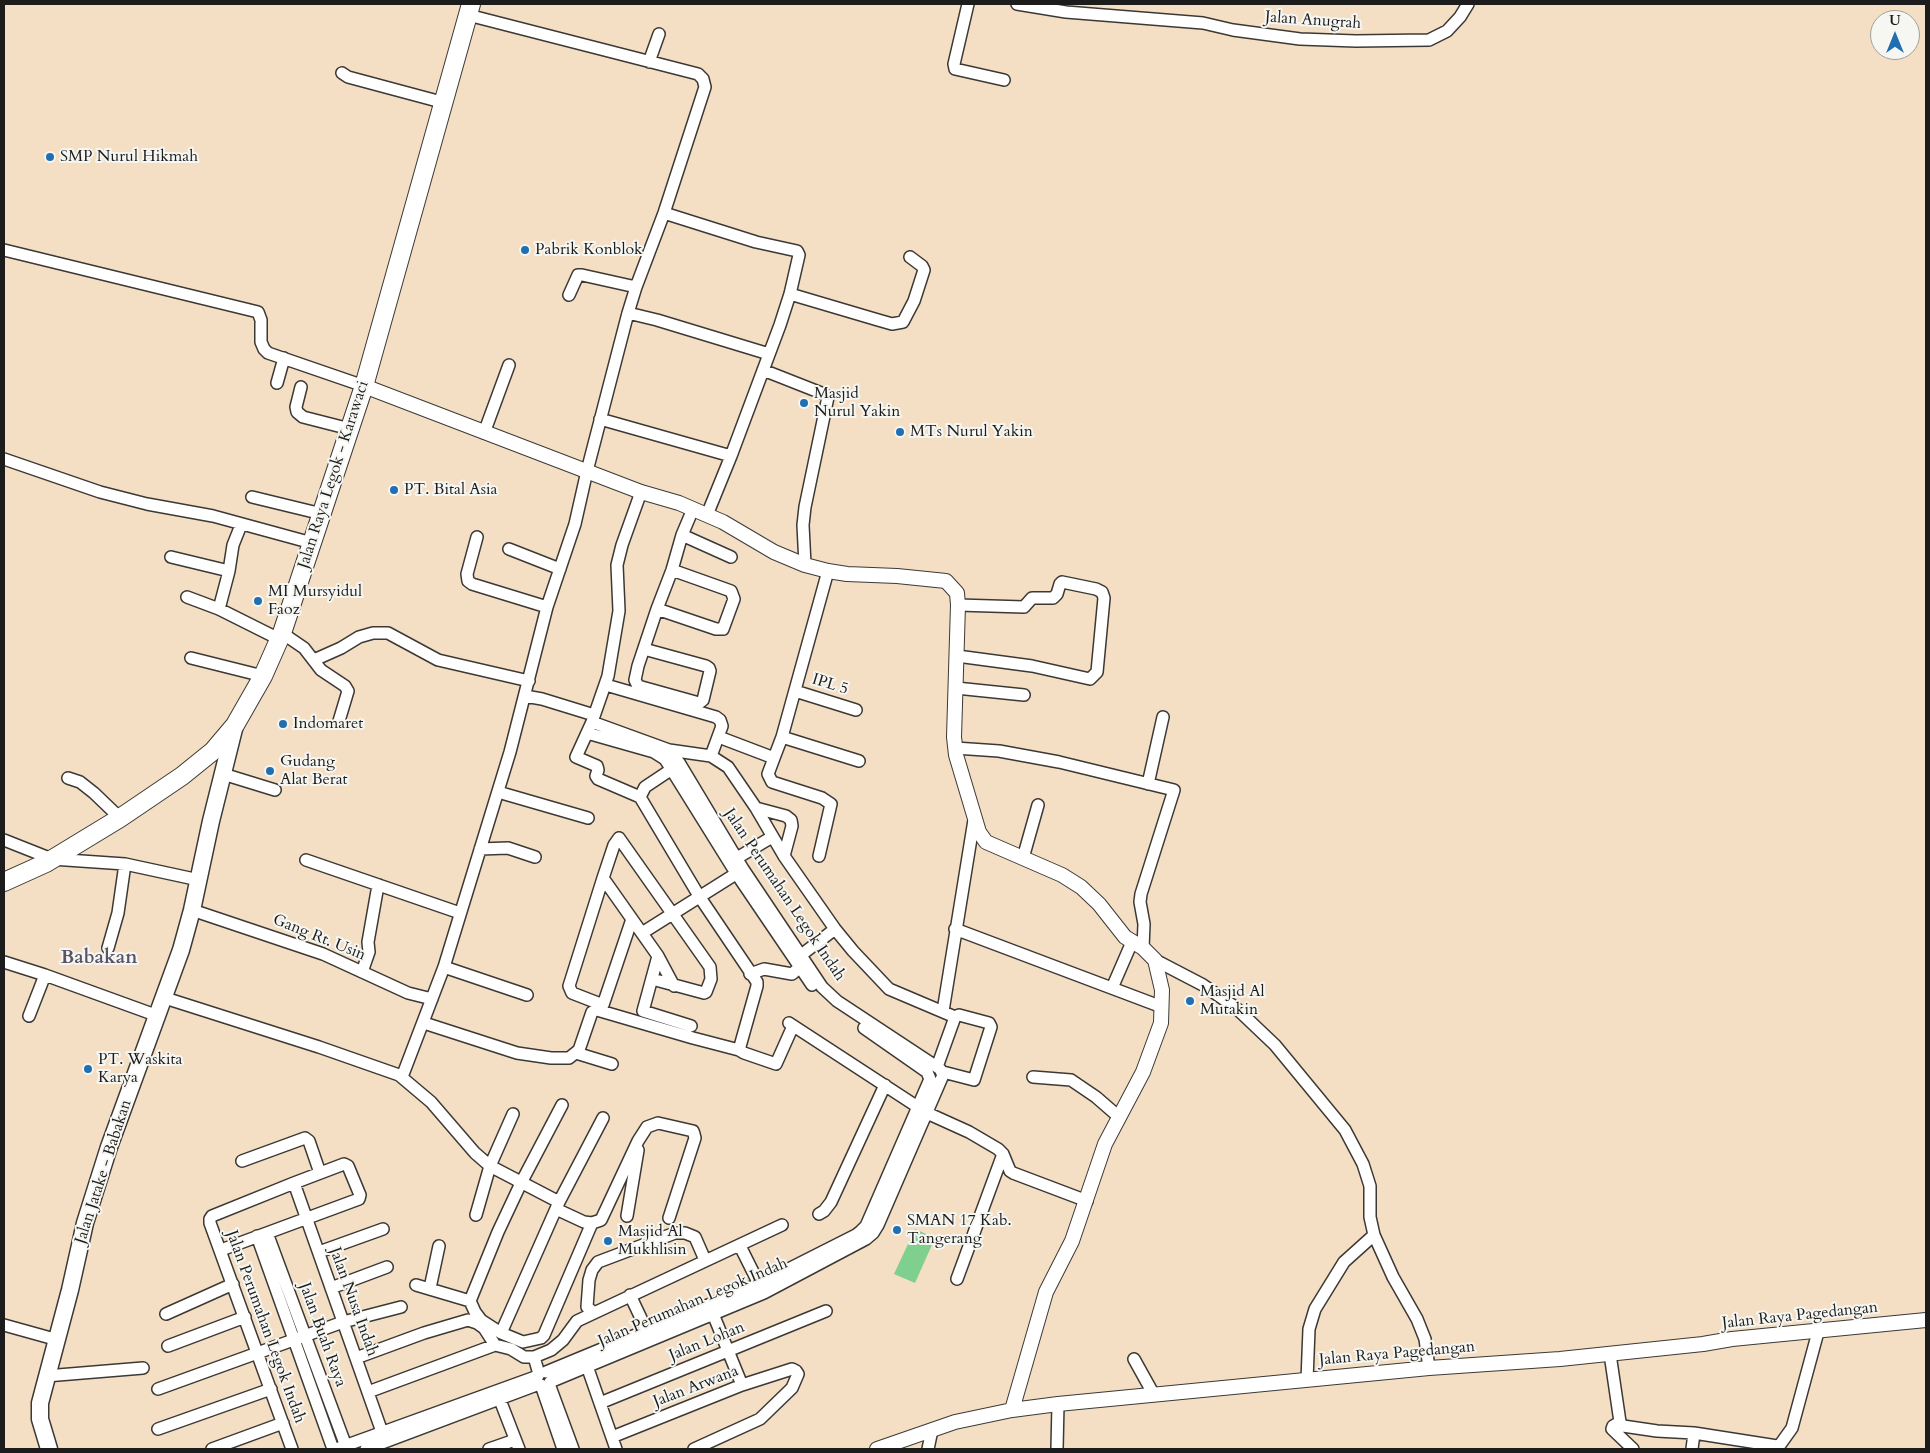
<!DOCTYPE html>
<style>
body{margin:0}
#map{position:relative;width:1930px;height:1453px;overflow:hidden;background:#f4dfc4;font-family:Cardo,serif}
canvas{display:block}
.frame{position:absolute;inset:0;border:5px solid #1c1c1c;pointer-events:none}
.north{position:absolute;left:1870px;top:10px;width:50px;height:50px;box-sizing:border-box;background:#f6f6f2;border:1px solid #9f9f9c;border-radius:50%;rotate:0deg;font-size:14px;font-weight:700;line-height:20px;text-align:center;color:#1c1c1c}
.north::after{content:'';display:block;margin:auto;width:18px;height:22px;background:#1f6fb2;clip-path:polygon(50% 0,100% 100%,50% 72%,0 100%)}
</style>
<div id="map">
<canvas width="1930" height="1453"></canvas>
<div class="frame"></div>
<div class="north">U</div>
</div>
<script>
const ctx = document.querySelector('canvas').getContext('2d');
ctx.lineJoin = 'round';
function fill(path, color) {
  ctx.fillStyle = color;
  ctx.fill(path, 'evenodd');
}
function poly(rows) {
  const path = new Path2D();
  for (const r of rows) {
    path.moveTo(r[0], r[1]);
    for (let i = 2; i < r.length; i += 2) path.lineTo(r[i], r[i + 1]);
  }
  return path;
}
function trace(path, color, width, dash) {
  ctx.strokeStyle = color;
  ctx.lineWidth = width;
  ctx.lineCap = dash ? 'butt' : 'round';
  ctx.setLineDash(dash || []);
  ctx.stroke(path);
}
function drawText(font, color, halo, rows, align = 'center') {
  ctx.font = font + ' Cardo,serif';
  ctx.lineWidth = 4;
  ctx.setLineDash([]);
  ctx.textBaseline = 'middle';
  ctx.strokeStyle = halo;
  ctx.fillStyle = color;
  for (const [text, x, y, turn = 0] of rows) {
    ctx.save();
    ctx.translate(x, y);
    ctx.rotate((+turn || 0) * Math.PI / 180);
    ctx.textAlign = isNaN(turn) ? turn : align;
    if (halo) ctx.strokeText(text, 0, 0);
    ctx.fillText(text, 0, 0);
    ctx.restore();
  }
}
fill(poly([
 [915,1229,935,1238,915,1283,894,1274]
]), '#7fcf8f');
const minor = poly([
 [968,4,954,64,955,69,1004,80],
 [1017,4,1066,12,1203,23,1233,30,1300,39,1356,41,1429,40,1447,31,1460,17,1468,4],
 [649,62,659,34],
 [342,73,348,77,445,103],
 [664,213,756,242,797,251,799,255,790,294,780,325,731,456,707,515],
 [4,250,258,312,261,320,261,342,264,349,268,353,364,386],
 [790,294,878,320,892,324,903,322,914,301,924,270,922,266,910,257],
 [569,295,578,275,582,275,636,287],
 [628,313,657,320,769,354],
 [763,370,824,394,828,397,805,507,803,525,805,565],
 [277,383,284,358],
 [301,387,296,407,297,412,303,417,350,429],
 [600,419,731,456],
 [484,433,509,365],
 [4,459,100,492,147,504,213,516,312,543],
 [641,492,622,545,617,565,619,611,608,676,592,722,576,757,597,766,598,770,596,776,598,779,640,797,699,896,757,982,757,986,739,1050],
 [252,497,322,514],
 [682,535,731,557],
 [477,537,467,574,468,581,472,584,547,607],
 [509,549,560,569],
 [171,557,229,571,219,609],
 [229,571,233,545,241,525],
 [187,597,219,609,279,639],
 [657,609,716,629,723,629,734,599,731,591,672,570],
 [282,633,304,648,321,670,345,686,348,691,339,721],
 [644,649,706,666,709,668,710,671,703,700,699,703,638,686,635,680,638,666,657,609,672,570,682,535,693,509],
 [957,656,1032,666,1090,679,1097,672,1104,598,1102,592,1096,589,1062,582,1060,584,1057,594,1053,598,1032,598,1024,607,958,605],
 [191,658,263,676],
 [314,660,341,648,359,637,373,633,388,633,438,660,529,681],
 [606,685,716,717,720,720,722,726,711,756],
 [956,688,1024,695],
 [795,691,856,710],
 [525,696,542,699,594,715],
 [587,733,654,752,665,759,736,873,812,985],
 [782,737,828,571],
 [724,739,774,758,782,737,859,761],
 [955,748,999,751,1059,762,1174,790,1141,894,1140,902,1144,924,1143,948],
 [666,752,669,750,711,756,728,767,756,808,784,856,835,929,853,951,889,989,955,1017,959,1015,989,1023,991,1027,974,1080,943,1072],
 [774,758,768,774,772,782,822,798,831,804,819,856],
 [223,774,275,790],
 [68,778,80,782,94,793,120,818],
 [1148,784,1163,717],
 [498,792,588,818],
 [640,797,645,787,678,765],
 [756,808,786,816,791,820,792,826,784,856],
 [4,840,52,859,125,864,199,880],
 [480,849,508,848,535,857],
 [737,858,772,837],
 [1023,858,1038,805],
 [306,860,460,913],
 [603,878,658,956,674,986],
 [192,910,323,954,408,993,432,999],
 [632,919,603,1005,572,993,569,986,603,878,614,845,619,838,710,967,711,979,706,992,704,993,652,979],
 [955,929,1162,1007],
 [642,933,742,870],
 [108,948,118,913,125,864],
 [658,956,643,1011,691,1026],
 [796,959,835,929],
 [1155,960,1203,985,1235,1007,1275,1045,1345,1130,1363,1164,1370,1186,1370,1217,1374,1235,1393,1277,1417,1319,1425,1339,1429,1368],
 [4,962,45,975,158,1016],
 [444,967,527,995],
 [362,972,369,952,368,942,377,891,379,885],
 [750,974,764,969,792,974,800,967],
 [1112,988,1132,942],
 [165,998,319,1047,399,1075,431,1102,475,1153,490,1166,559,1202],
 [943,1011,974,820],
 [29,1016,45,975],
 [424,1023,517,1053,551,1058,569,1058,579,1050,592,1012,597,1010,693,1038,739,1050,744,1053,776,1064,793,1026],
 [789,1023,927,1113,969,1132,998,1149,1003,1154,1010,1171,1013,1173,1087,1201],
 [576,1053,612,1064],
 [937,1067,955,1017],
 [402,1077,444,967,510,752,547,607,575,524,587,471,628,313,636,287,664,213,705,87,703,79,698,74,468,15],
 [1033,1077,1071,1080,1096,1097,1119,1117],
 [242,1161,305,1138,309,1141,320,1173],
 [294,1183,382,1432],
 [556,1209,584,1222,592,1223,601,1220,638,1141,647,1127,658,1123,693,1131,694,1134,695,1138,669,1218],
 [819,1214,824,1211,831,1202,885,1085],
 [476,1215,490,1166,513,1114],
 [627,1216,638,1150],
 [267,1233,347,1449],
 [257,1236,333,1449],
 [740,1246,759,1284],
 [221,1250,359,1199,360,1195,348,1166,344,1164,294,1183,212,1216,210,1219,210,1223,292,1449],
 [319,1252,383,1229],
 [705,1260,695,1237,685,1233,675,1233,598,1262,592,1270,589,1280,587,1307,594,1313,782,1225],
 [957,1279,1003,1154],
 [416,1285,470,1301,475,1312,481,1320,501,1333,559,1202,603,1118],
 [331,1288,387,1267],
 [430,1288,439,1246],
 [630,1295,647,1331],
 [470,1301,498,1232,521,1183,562,1105],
 [711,1309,742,1385],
 [166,1314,233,1284],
 [4,1325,58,1340],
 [501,1333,523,1342,541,1338,544,1335,592,1223],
 [168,1346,245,1317],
 [1610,1354,1620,1422,1623,1426,1657,1431,1694,1433,1777,1446],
 [534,1357,551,1350,563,1340,577,1321,594,1313],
 [356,1358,424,1333,468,1320,477,1323,484,1328,495,1345],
 [1134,1359,1154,1395],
 [587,1366,616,1449],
 [546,1372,759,1284,856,1235,861,1231,866,1226,930,1079,927,1072,864,1028],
 [46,1376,143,1368],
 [1307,1380,1309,1329,1315,1309,1344,1262,1374,1235],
 [550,1382,764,1293,866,1239,873,1233,878,1225,943,1075,940,1069,837,1001,822,987,743,869,680,764,669,750,592,722],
 [549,1384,573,1449],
 [541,1385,563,1449],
 [158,1389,343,1322,401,1307],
 [368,1392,495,1345,511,1349,524,1357,534,1357,539,1374],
 [500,1400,519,1449],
 [600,1403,826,1311],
 [1620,1422,1613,1426,1612,1429,1633,1449],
 [158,1429,271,1389],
 [612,1437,742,1385,792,1369,796,1371,798,1374,792,1388,760,1419,694,1449],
 [339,1448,538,1376],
 [212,1449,283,1423],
 [366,1449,539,1384],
 [489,1449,515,1440],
 [928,1449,932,1430],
 [1057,1449,1058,1404],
 [1692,1449,1694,1433],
 [1777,1449,1792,1428,1818,1332]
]);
const tertiary = poly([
 [364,386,641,492,679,503,723,522,774,552,805,565,828,571,847,574,897,576,946,581,957,593,958,605,954,737,956,755,979,832,986,842,1062,875,1081,887,1099,904,1125,937,1143,948,1155,960,1162,990,1161,1023,1143,1072,1105,1144,1072,1241,1046,1292,1012,1410],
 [877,1449,955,1422,1012,1410,1058,1404,1429,1368,1560,1359,1703,1344,1732,1339,1926,1320]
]);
const secondary = poly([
 [49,1449,40,1419,40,1403,70,1290,85,1223,109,1147,181,950,192,910,211,821,235,725]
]);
const primary = poly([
 [4,882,46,863,120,818,182,776,213,751,235,725,263,676,282,633,364,386,471,4]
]);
trace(minor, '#3c3935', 14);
trace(tertiary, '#3c3935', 16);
trace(secondary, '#3c3935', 19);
trace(primary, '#3c3935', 20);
trace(minor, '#fff', 11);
trace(tertiary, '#fff', 14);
trace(secondary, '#fff', 16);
trace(primary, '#fff', 18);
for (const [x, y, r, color] of [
 [50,157,5,"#1f6fb2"],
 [525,250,5,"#1f6fb2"],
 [804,403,5,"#1f6fb2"],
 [900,432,5,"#1f6fb2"],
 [394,490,5,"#1f6fb2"],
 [258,601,5,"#1f6fb2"],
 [283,724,5,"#1f6fb2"],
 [270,771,5,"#1f6fb2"],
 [1190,1001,5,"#1f6fb2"],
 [88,1069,5,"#1f6fb2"],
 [897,1230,5,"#1f6fb2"],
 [608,1241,5,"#1f6fb2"]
]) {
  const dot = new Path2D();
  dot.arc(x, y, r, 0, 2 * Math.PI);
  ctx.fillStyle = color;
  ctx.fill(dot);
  trace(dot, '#f6f6f2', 2);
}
drawText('16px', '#1c1c1c', '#f6f6f2', [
 ["Jalan Anugrah",1313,21,4],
 ["Jalan Raya Legok - Karawaci",334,475,-72],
 ["IPL 5",830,685,17],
 ["Jalan Perumahan Legok Indah",784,895,56],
 ["Gang Rt. Usin",319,938,22],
 ["Jalan Jatake - Babakan",104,1172,-72],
 ["Jalan Nusa Indah",353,1302,70],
 ["Jalan Perumahan Legok Indah",693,1303,-23],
 ["Jalan Raya Pagedangan",1800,1316,-6],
 ["Jalan Perumahan Legok Indah",265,1327,70],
 ["Jalan Buah Raya",322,1335,70],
 ["Jalan Lohan",707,1342,-22],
 ["Jalan Raya Pagedangan",1397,1354,-5],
 ["Jalan Arwana",696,1387,-21]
]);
drawText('16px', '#1c1c1c', '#f6f6f2', [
 ["SMP Nurul Hikmah",60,157],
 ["Pabrik Konblok",535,250],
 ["Masjid",814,394],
 ["Nurul Yakin",814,412],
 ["MTs Nurul Yakin",910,432],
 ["PT. Bital Asia",404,490],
 ["MI Mursyidul",268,592],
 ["Faoz",268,610],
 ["Indomaret",293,724],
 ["Gudang",280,762],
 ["Alat Berat",280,780],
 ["Masjid Al",1200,992],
 ["Mutakin",1200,1010],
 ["PT. Waskita",98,1060],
 ["Karya",98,1078],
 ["SMAN 17 Kab.",907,1221],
 ["Tangerang",907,1239],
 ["Masjid Al",618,1232],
 ["Mukhlisin",618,1250]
], 'left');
drawText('bold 19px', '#585366', '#f6f6f2', [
 ["Babakan",99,959]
]);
</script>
